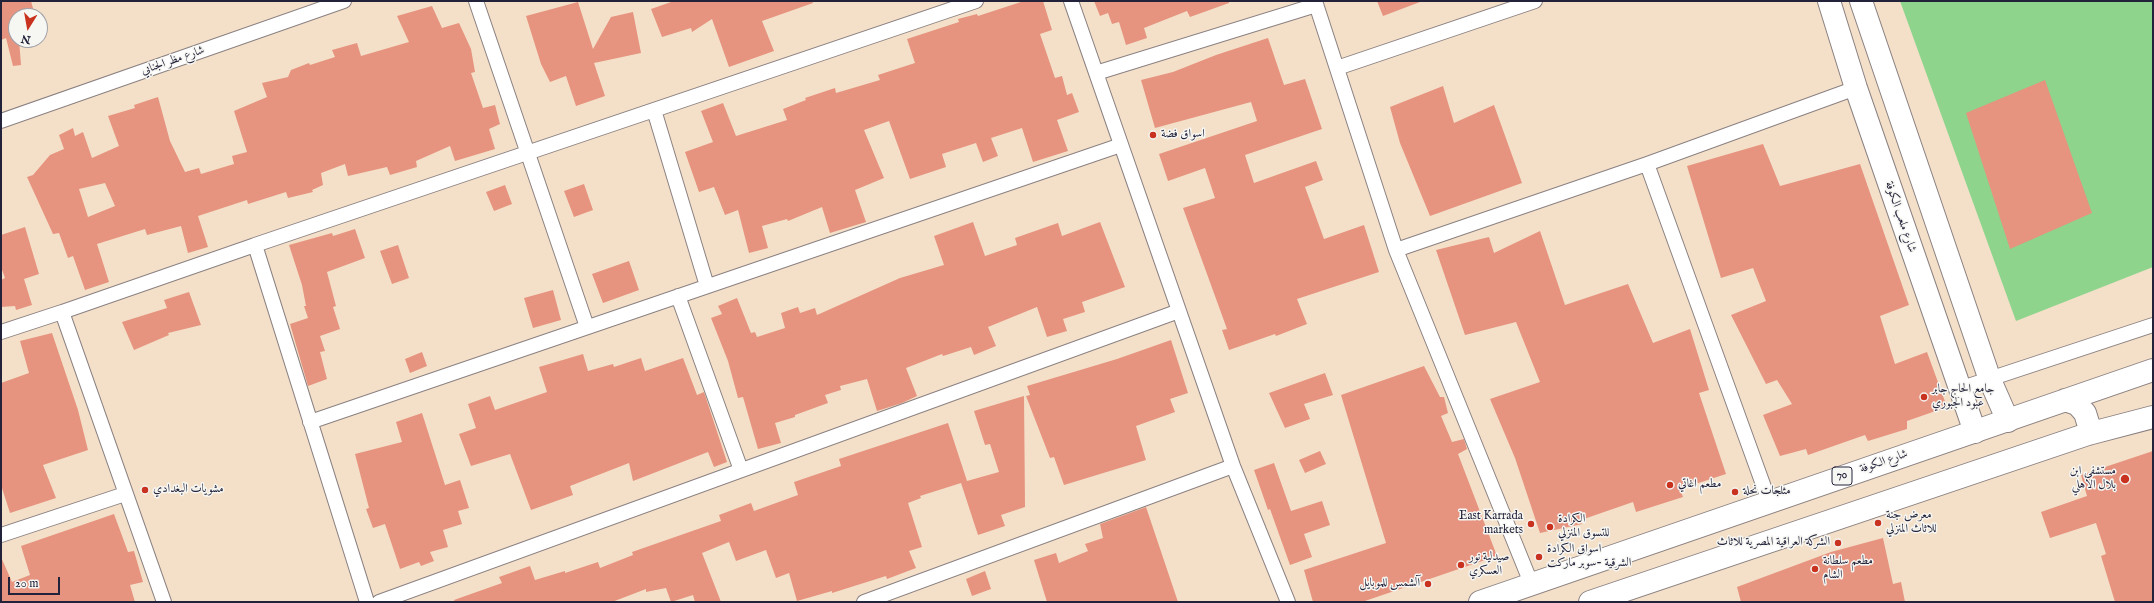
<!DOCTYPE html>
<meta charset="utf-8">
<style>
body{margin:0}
#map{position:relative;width:2154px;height:603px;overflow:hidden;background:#f4e0c8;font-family:"IM FELL English",serif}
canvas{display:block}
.frame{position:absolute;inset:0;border:2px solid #22223b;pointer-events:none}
.north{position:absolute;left:8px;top:8px;width:40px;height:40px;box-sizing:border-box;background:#f6f6f2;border:1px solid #a1a1a9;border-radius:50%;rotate:191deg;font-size:11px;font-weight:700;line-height:16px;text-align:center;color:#22223b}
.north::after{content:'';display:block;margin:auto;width:14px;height:18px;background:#c8321e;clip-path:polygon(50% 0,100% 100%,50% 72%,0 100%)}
.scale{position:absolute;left:8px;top:577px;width:52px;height:18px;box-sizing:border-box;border:2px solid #22223b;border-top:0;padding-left:5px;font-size:12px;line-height:14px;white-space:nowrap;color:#22223b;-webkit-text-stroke:3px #f6f6f2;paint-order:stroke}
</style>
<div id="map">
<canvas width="2154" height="603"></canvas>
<div class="frame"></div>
<div class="north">N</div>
<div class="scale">20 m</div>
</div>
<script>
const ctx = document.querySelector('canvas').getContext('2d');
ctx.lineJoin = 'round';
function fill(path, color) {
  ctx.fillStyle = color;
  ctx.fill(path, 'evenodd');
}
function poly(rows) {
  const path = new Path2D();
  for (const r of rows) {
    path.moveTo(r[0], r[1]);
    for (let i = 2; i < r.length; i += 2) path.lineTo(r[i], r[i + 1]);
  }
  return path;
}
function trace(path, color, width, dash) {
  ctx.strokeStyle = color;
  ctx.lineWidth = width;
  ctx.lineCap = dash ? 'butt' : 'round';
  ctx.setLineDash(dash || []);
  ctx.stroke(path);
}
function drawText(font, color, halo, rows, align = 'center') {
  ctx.font = font + ' "IM FELL English",Amiri,serif';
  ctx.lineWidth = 3;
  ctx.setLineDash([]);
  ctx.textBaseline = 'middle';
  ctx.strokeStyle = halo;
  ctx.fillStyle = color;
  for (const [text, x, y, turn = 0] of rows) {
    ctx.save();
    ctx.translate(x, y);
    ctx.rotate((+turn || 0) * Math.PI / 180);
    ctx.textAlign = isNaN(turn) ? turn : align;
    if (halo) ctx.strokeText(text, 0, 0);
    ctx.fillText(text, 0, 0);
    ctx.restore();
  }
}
fill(poly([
 [1900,1,2153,1,2153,267,2016,321]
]), '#8ed48d');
fill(poly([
 [1,1,31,1,35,16,16,16,16,40,19,40,21,65,13,66,6,38,1,40],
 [674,1,812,1,813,3,762,21,774,51,729,67,712,19,692,32,691,28,662,37,651,9],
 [1024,1,1043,1,1052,30,1040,34,1055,78,1062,76,1067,95,1072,93,1079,112,1057,120,1068,151,1033,162,1022,128,991,138,998,156,983,162,976,143,942,154,946,167,910,179,889,121,864,130,884,178,855,190,866,222,830,233,822,207,788,221,787,219,762,226,768,248,749,253,738,210,725,215,714,187,699,192,685,152,713,142,701,111,723,103,736,136,787,120,783,109,806,100,805,98,835,88,836,93,880,80,878,75,915,63,907,39,959,22,958,19,977,14,978,16],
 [1094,1,1229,1,1229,3,1190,17,1187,11,1144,28,1147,38,1126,45,1119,22,1112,24,1108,13,1100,16],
 [1377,1,1420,1,1420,2,1383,16],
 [578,2,593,49,611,17,633,12,641,53,594,63,605,96,576,106,566,76,550,82,541,64,526,16],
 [432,6,442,28,459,23,471,49,475,72,471,73,483,108,495,105,500,124,489,129,495,149,455,161,450,146,416,161,417,167,390,175,387,167,348,176,345,164,321,173,323,185,312,190,313,192,288,198,286,192,248,204,247,200,198,216,208,247,188,253,181,226,147,235,145,229,97,244,109,282,85,290,73,256,68,258,59,233,53,234,27,177,33,175,50,155,64,149,59,135,73,128,75,136,83,132,92,158,119,146,108,116,135,108,134,105,158,97,170,141,185,172,199,168,201,174,234,164,232,156,247,152,234,111,267,97,262,83,288,77,291,70,309,63,310,65,335,57,332,50,357,43,361,56,409,42,397,16],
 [105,183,115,206,88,217,79,189],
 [1268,38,1284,85,1305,79,1322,129,1245,155,1254,183,1316,161,1323,180,1305,187,1324,239,1364,225,1379,272,1297,299,1307,324,1276,336,1275,334,1229,350,1222,330,1227,329,1183,208,1215,198,1205,168,1168,181,1159,154,1257,121,1251,102,1155,128,1141,80,1173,72,1216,55],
 [2045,80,2092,213,2010,249,1966,113],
 [1443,86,1454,123,1494,105,1522,183,1430,216,1400,143,1390,107],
 [1763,144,1780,186,1860,164,1909,305,1880,316,1895,364,1927,352,1947,407,1907,421,1907,429,1868,441,1865,435,1808,455,1806,449,1780,456,1763,415,1792,404,1777,380,1766,384,1731,315,1766,301,1753,268,1721,278,1687,166],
 [584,184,593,210,574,217,564,191],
 [505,185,512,204,494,211,486,192],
 [973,222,985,256,1017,245,1015,238,1058,223,1062,236,1100,222,1125,287,1082,302,1085,312,1063,319,1067,331,1047,337,1037,307,988,327,996,346,974,355,971,347,943,356,942,354,906,368,917,396,902,403,877,411,867,379,840,386,841,390,825,395,828,403,795,415,795,417,775,423,781,443,758,449,743,397,738,398,728,361,711,318,722,314,718,306,737,298,751,333,755,332,757,337,785,328,781,313,798,307,800,313,815,308,817,315,900,278,944,265,934,236],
 [25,227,39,274,24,279,32,305,16,310,15,306,1,307,1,280,5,278,1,267,1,235],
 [355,229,365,258,327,272,336,306,333,307,340,329,320,336,325,351,320,352,327,379,308,386,290,324,308,318,304,306,306,306,302,285,289,245,332,233,333,236],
 [1540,231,1565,305,1628,284,1653,343,1690,329,1709,390,1699,393,1726,474,1680,489,1683,497,1636,512,1633,502,1581,520,1582,524,1540,533,1515,458,1490,399,1540,382,1516,322,1465,335,1436,250,1489,237,1494,253],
 [398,245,409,278,392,284,380,251],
 [629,261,639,290,603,303,592,274],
 [553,290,561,320,533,328,524,298],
 [189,292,201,325,168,333,169,335,134,350,122,322,167,308,164,300],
 [52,333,78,410,88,450,43,465,56,498,10,513,1,485,1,383,29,373,20,341],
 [1171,340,1188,393,1170,399,1175,412,1136,426,1146,460,1064,485,1054,457,1050,458,1026,396,1030,395,1027,386,1117,359],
 [422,352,427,366,410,373,405,359],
 [583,354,588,371,613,364,614,367,641,358,645,371,683,358,697,395,704,392,727,462,714,467,708,452,633,481,629,463,570,486,573,495,531,510,510,454,471,466,459,434,476,428,468,404,490,396,495,410,547,392,539,367],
 [1424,366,1440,397,1444,397,1448,413,1441,416,1452,442,1464,439,1467,449,1458,454,1497,556,1362,602,1313,602,1304,570,1386,543,1341,395],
 [1325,373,1333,395,1304,404,1310,419,1285,428,1269,393],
 [1024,396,1025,507,1001,515,1005,526,978,535,961,483,920,496,921,498,908,503,922,547,909,551,916,568,887,579,886,576,832,593,832,591,797,601,789,573,776,578,766,550,736,561,729,542,702,553,721,602,695,602,693,595,671,602,666,588,646,592,646,589,612,602,455,602,454,600,502,583,499,577,530,566,535,580,565,571,565,573,598,562,600,568,633,555,632,552,721,521,719,515,751,503,754,511,798,495,794,482,841,466,839,459,948,423,967,481,999,472,990,444,985,445,974,411],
 [422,413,445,485,460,480,469,508,458,511,462,524,443,530,448,547,430,552,434,561,421,566,419,562,400,569,385,524,373,528,366,509,369,508,355,454,402,442,396,422],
 [1320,451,1326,464,1305,473,1299,460],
 [2153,451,2153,602,2115,602,2101,556,2106,554,2096,523,2050,538,2041,512,2087,496,2081,475],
 [1274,463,1291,511,1322,501,1330,525,1304,534,1312,557,1290,565,1270,509,1268,510,1254,470],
 [1146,507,1178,602,1047,602,1034,560,1056,553,1059,563,1088,551,1085,544,1103,538,1100,524],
 [114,514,128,552,134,551,143,582,130,585,135,602,1,602,1,557,12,582,30,575,21,546],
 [1883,538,1893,584,1901,582,1905,602,1741,602,1737,587,1831,552],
 [985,571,991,589,972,596,966,579]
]), '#e6937f');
const minor = poly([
 [476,1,587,327],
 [1071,1,1233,466,1288,602],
 [1315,1,1396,250,1531,583],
 [1337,68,1535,1],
 [1096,73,1316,5],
 [654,110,707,286],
 [1,121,344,1],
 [1647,164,1769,501],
 [255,245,976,1],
 [1396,250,1647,164,1856,88],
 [678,296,741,470],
 [62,312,255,245,367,602],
 [1,332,62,312,164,602],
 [1959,389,2153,325],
 [310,422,1121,145],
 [1,535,125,494],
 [379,602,1179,311],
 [864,602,1233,466]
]);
const primary = poly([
 [1829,1,1856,88,1975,432],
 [1861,1,1990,380,2008,421]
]);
const trunk = poly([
 [2065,400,2077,404,2085,413,2089,426,2088,434],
 [1480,602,2153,370],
 [1590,602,2088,434,2153,417]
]);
trace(minor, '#8b8182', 16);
trace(primary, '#8b8182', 24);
trace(trunk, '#8b8182', 24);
trace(minor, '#fff', 14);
trace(primary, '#fff', 22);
trace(trunk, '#fff', 22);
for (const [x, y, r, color] of [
 [1153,135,4,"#c8321e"],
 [1924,397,4,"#c8321e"],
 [2125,479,5,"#c8321e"],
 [1670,485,4,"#c8321e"],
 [145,490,4,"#c8321e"],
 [1735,492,4,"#c8321e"],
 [1878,523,4,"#c8321e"],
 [1531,524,4,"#c8321e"],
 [1550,527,4,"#c8321e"],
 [1838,543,4,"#c8321e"],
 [1539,557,4,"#c8321e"],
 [1461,565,4,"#c8321e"],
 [1815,569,4,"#c8321e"],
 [1428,584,4,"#c8321e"]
]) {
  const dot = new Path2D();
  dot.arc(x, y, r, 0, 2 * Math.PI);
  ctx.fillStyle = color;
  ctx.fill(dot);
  trace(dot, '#f6f6f2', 1.5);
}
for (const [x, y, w] of [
 [1842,476,20]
]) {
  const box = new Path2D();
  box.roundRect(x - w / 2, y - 9, w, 18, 3);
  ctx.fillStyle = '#f6f6f2';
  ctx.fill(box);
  trace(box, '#22223b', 1);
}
drawText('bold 11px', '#22223b', null, [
 ["70",1842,476]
]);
drawText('12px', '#22223b', '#f6f6f2', [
 ["شارع مظر الجنابي",173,61,-19],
 ["شارع ملعب الكوفة",1900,217,71],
 ["شارع الكوفة",1884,462,-19]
]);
drawText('12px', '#22223b', '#f6f6f2', [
 ["اسواق فضة",1161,135],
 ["جامع الحاج جابر",1932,390],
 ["عبود الجبوري",1932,404],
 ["مستشفى ابن",2116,472,"right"],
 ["بلال الاهلي",2116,486,"right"],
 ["مطعم اغاتي",1678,485],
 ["مشويات البغدادي",153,490],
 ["مثلجات نحلة",1743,492],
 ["معرض جنة",1886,516],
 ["للاثاث المنزلي",1886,530],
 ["East Karrada",1523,517,"right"],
 ["markets",1523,531,"right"],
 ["الكرادة",1558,520],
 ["للتسوق المنزلي",1558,534],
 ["الشركة العراقية المصرية للاثاث",1830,543,"right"],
 ["اسواق الكرادة",1547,550],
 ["الشرقية -سوبر ماركت",1547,564],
 ["صيدلية نور",1469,558],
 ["العسكري",1469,572],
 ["مطعم سلطانة",1823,562],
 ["الشام",1823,576],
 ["آلشمس للموبايل",1420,584,"right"]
], 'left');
</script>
